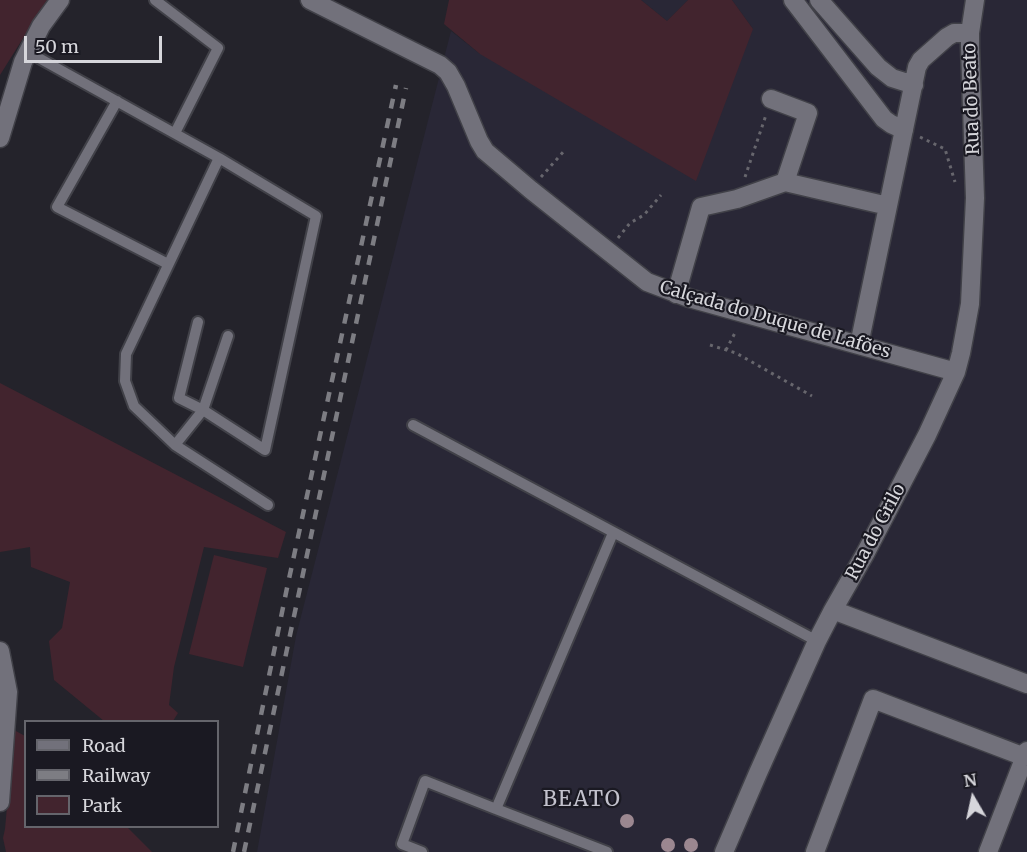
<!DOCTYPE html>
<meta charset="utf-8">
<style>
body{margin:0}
#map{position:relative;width:1027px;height:852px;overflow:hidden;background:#24232b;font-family:Merriweather,serif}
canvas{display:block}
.legend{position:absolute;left:24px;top:720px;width:195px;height:108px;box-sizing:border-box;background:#1a1922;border:2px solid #65656c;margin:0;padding:8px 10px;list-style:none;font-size:18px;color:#d6d6db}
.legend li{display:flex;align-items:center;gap:12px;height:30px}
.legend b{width:30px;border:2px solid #65656c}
.north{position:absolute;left:943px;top:768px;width:60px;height:60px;-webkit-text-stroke:4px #1a1922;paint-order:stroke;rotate:351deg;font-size:16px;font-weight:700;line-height:24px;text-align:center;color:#d6d6db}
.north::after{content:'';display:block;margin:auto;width:21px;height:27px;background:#d6d6db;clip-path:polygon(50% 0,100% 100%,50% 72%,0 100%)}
.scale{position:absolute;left:24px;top:36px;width:138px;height:27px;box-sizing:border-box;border:3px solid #d6d6db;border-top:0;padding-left:8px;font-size:18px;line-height:21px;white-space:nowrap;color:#d6d6db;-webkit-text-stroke:4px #1a1922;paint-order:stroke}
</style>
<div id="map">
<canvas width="1027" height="852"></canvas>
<ul class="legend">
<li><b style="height:8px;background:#72717b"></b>Road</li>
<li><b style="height:8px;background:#7d7d83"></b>Railway</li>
<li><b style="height:16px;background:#42242e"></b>Park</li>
</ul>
<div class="north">N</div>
<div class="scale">50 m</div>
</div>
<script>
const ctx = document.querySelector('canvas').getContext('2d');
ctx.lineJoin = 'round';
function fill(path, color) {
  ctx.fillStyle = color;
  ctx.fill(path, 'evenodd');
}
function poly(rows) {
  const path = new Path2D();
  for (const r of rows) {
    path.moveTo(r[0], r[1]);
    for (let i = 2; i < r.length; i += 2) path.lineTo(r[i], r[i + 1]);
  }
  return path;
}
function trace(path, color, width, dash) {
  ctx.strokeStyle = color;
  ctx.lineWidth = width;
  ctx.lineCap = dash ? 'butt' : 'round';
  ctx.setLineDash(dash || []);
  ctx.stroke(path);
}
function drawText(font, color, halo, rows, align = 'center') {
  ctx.font = font + ' Merriweather,serif';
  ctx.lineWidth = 4.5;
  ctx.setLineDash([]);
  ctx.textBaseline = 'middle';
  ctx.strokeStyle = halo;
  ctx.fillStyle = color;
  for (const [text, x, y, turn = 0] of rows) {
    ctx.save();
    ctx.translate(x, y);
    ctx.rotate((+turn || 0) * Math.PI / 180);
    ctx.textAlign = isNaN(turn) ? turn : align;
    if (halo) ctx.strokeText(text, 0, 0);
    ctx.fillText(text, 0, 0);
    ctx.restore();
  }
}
fill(poly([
 [641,0,688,0,667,21],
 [732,0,1027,0,1027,852,257,852,296,636,451,31,480,54,753,29]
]), '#292736');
fill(poly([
 [0,0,47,0,0,75],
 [449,0,641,0,667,21,688,0,732,0,753,29,696,181,480,54,444,24],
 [0,383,286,532,278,558,204,547,174,667,169,705,178,713,173,721,104,721,54,680,49,641,62,628,70,582,31,567,30,547,0,552],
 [214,555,267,568,243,667,189,654],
 [14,730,25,736,26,826,127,827,152,852,6,852,3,838,5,829]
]), '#42242e');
const lane = poly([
 [155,0,218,48,175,133],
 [28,52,219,158],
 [117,101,57,207,168,264],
 [198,322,179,398,203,410,228,336],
 [413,425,817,641],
 [175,445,203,410,265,450,316,216,219,158,126,354,125,381,134,406,175,445,268,505],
 [496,809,607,852],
 [422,852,402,844,425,781,496,809,613,533]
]);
const street = poly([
 [310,0,440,65,448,72,456,86,479,141,485,151,531,190,647,282,689,298,956,372],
 [793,0,884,119,891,124,904,130],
 [819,0,878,67,892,78,914,85],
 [771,99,808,113,785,182],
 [0,138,23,62,41,26,60,0],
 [785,182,888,206],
 [676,294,701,207,737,199,785,182],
 [859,345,917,67,921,60,947,37,954,33,970,33],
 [833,610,1027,684],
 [0,651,8,692,0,802],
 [724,852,758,773,817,641,833,610,865,554,927,435,956,372,961,353,970,304,975,198,970,47,970,33,975,0],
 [815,852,873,699,1025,757],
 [988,852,1027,751]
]);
trace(lane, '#414148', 14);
trace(street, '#414148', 21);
trace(poly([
 [920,137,945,149,955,182],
 [541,177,565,150],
 [745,177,766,115],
 [618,238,630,223,644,215,661,195],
 [710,345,736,353,812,396],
 [726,350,736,331]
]), '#67666d', 3, [3, 4.5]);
trace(lane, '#72717b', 10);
trace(street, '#72717b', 18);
trace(poly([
 [233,852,287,588,396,85],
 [244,852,406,88]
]), '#7d7d83', 4.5, [10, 10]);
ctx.fillStyle = '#9b8790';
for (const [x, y] of [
 [627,821],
 [668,845],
 [691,845]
]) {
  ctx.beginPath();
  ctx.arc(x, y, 7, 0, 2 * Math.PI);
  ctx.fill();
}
drawText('18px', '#d6d6db', '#1a1922', [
 ["Rua do Beato",972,99,-92],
 ["Calçada do Duque de Lafões",775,320,16],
 ["Rua do Grilo",876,532,-62]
]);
ctx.letterSpacing = '1.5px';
drawText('21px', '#c2c1cc', '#1a1922', [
 ["BEATO",582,800]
]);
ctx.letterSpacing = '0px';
</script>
